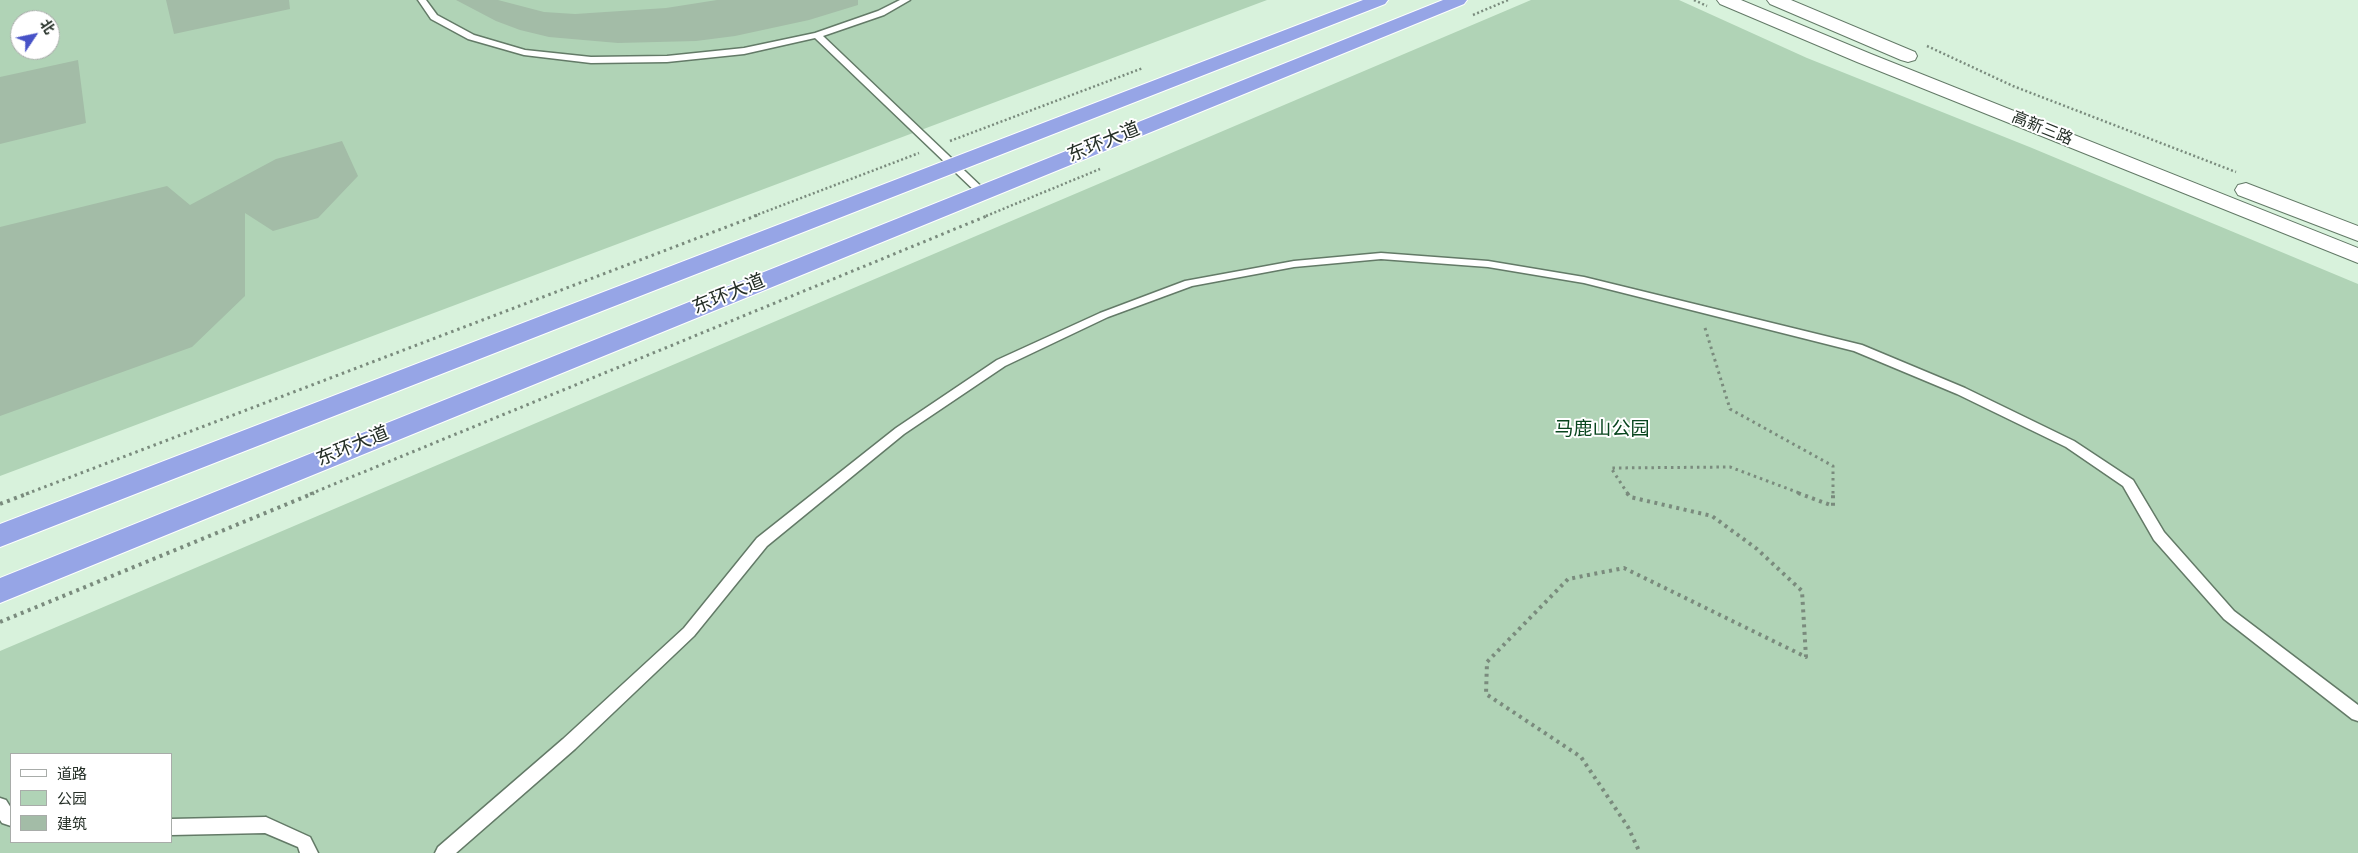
<!DOCTYPE html>
<meta charset="utf-8">
<style>
body{margin:0}
#map{position:relative;width:2358px;height:853px;overflow:hidden;background:#d8f2dc;font-family:"Sofia Sans Condensed","Noto Sans SC",sans-serif}
canvas{display:block}
.legend{position:absolute;left:10px;top:753px;width:162px;height:90px;box-sizing:border-box;background:#fff;border:1px solid #a8aca9;margin:0;padding:6px 9px;list-style:none;font-size:15px;color:#252f27}
.legend li{display:flex;align-items:center;gap:10px;height:25px}
.legend b{width:25px;border:1px solid #a8aca9}
.north{position:absolute;left:10px;top:10px;width:50px;height:50px;box-sizing:border-box;background:#fff;border:1px solid #a8aca9;border-radius:50%;rotate:56deg;font-size:14px;font-weight:700;line-height:20px;text-align:center;color:#252f27}
.north::after{content:'';display:block;margin:auto;width:18px;height:22px;background:#4752c7;clip-path:polygon(50% 0,100% 100%,50% 72%,0 100%)}
</style>
<div id="map">
<canvas width="2358" height="853"></canvas>
<ul class="legend">
<li><b style="height:6px;background:#fff"></b>道路</li>
<li><b style="height:14px;background:#b0d3b6"></b>公园</li>
<li><b style="height:14px;background:#a3bca7"></b>建筑</li>
</ul>
<div class="north">北</div>
</div>
<script>
const ctx = document.querySelector('canvas').getContext('2d');
ctx.lineJoin = 'round';
function fill(path, color) {
  ctx.fillStyle = color;
  ctx.fill(path, 'evenodd');
}
function poly(rows) {
  const path = new Path2D();
  for (const r of rows) {
    path.moveTo(r[0], r[1]);
    for (let i = 2; i < r.length; i += 2) path.lineTo(r[i], r[i + 1]);
  }
  return path;
}
function trace(path, color, width, dash) {
  ctx.strokeStyle = color;
  ctx.lineWidth = width;
  ctx.lineCap = dash ? 'butt' : 'round';
  ctx.setLineDash(dash || []);
  ctx.stroke(path);
}
function drawText(font, color, halo, rows, align = 'center') {
  ctx.font = font + ' "Sofia Sans Condensed","Noto Sans SC",sans-serif';
  ctx.lineWidth = 4;
  ctx.setLineDash([]);
  ctx.textBaseline = 'middle';
  ctx.strokeStyle = halo;
  ctx.fillStyle = color;
  for (const [text, x, y, turn = 0] of rows) {
    ctx.save();
    ctx.translate(x, y);
    ctx.rotate((+turn || 0) * Math.PI / 180);
    ctx.textAlign = isNaN(turn) ? turn : align;
    if (halo) ctx.strokeText(text, 0, 0);
    ctx.fillText(text, 0, 0);
    ctx.restore();
  }
}
fill(poly([
 [0,0,1267,0,0,476],
 [20,20,50,20,50,50,20,50],
 [1531,0,1679,0,1807,58,2032,148,2358,284,2358,853,0,853,0,651],
 [11,754,171,754,171,842,11,842]
]), '#b0d3b6');
fill(poly([
 [166,0,289,0,290,9,174,34],
 [456,0,498,0,544,12,575,14,666,8,717,0,858,0,858,5,809,20,735,36,696,41,618,43,549,37,520,30,496,21],
 [78,60,86,123,0,144,0,77],
 [342,141,358,176,318,218,273,231,245,213,245,296,192,347,0,416,0,227,167,186,190,205,276,159]
]), '#a3bca7');
const lane = poly([
 [418,0,426,0,437,15,474,35,525,50,591,57,667,56,744,48,815,33,878,11,900,0,910,0,884,15,823,36,987,192,986,194,978,194,815,38,744,54,667,62,591,63,524,55,468,39,431,19,418,0],
 [1381,253,1488,261,1584,277,1862,345,1965,388,2074,441,2133,480,2164,532,2234,611,2358,705,2358,721,2352,719,2224,619,2154,540,2123,486,2066,447,1957,394,1854,351,1584,283,1488,267,1381,259,1294,267,1192,286,1108,317,1005,366,904,434,767,546,694,636,575,749,456,853,435,853,438,847,563,739,684,628,757,538,896,428,997,360,1100,313,1185,281,1294,261,1381,253],
 [0,798,6,800,11,808,11,826,2,823,0,820,0,798],
 [266,817,310,837,318,853,300,853,298,847,265,833,171,835,171,819,266,817]
]);
const secondary = poly([
 [1717,0,1741,0,1871,54,2358,248,2358,263,1857,62,1720,4,1717,0],
 [1767,0,1791,0,1915,52,1917,56,1915,60,1908,62,1901,60,1770,4,1767,0],
 [2246,183,2358,226,2358,241,2238,195,2235,190,2238,185,2246,183]
]);
const highway = poly([
 [1363,0,1388,0,1385,4,0,547,0,524,1363,0],
 [1443,0,1467,0,1464,4,0,603,0,578,1443,0]
]);
trace(lane, '#637a67', 3);
trace(secondary, '#637a67', 2);
trace(highway, '#fff', 2);
trace(poly([
 [1694,0,1707,6],
 [1473,15,1508,0],
 [1927,46,2013,86,2236,172],
 [950,141,1143,68],
 [754,216,919,153],
 [986,216,1100,169]
]), '#7a8b7d', 2.5, [2, 2.5]);
trace(poly([
 [1705,328,1730,409,1833,466,1833,494],
 [26,494,758,215],
 [310,494,989,215],
 [1628,494,1611,468,1730,467,1802,494]
]), '#7a8b7d', 3, [2.5, 4]);
trace(poly([
 [1627,493,1630,497,1712,516,1757,549,1802,591,1806,657,1624,568,1568,579,1487,662,1486,694,1581,757,1628,827,1640,853],
 [1798,493,1833,506,1833,493],
 [0,504,29,493],
 [0,622,314,493]
]), '#7a8b7d', 4, [3, 4.5]);
fill(lane, '#fff');
fill(secondary, '#fff');
fill(highway, '#96a5e6');
drawText('16px', '#252f27', '#fff', [
 ["高新三路",2042,129,22]
]);
drawText('19px', '#252f27', '#fff', [
 ["东环大道",1104,143,-22],
 ["东环大道",729,295,-22],
 ["东环大道",353,447,-22]
]);
drawText('19px', '#08451e', '#fff', [
 ["马鹿山公园",1602,430]
]);
</script>
